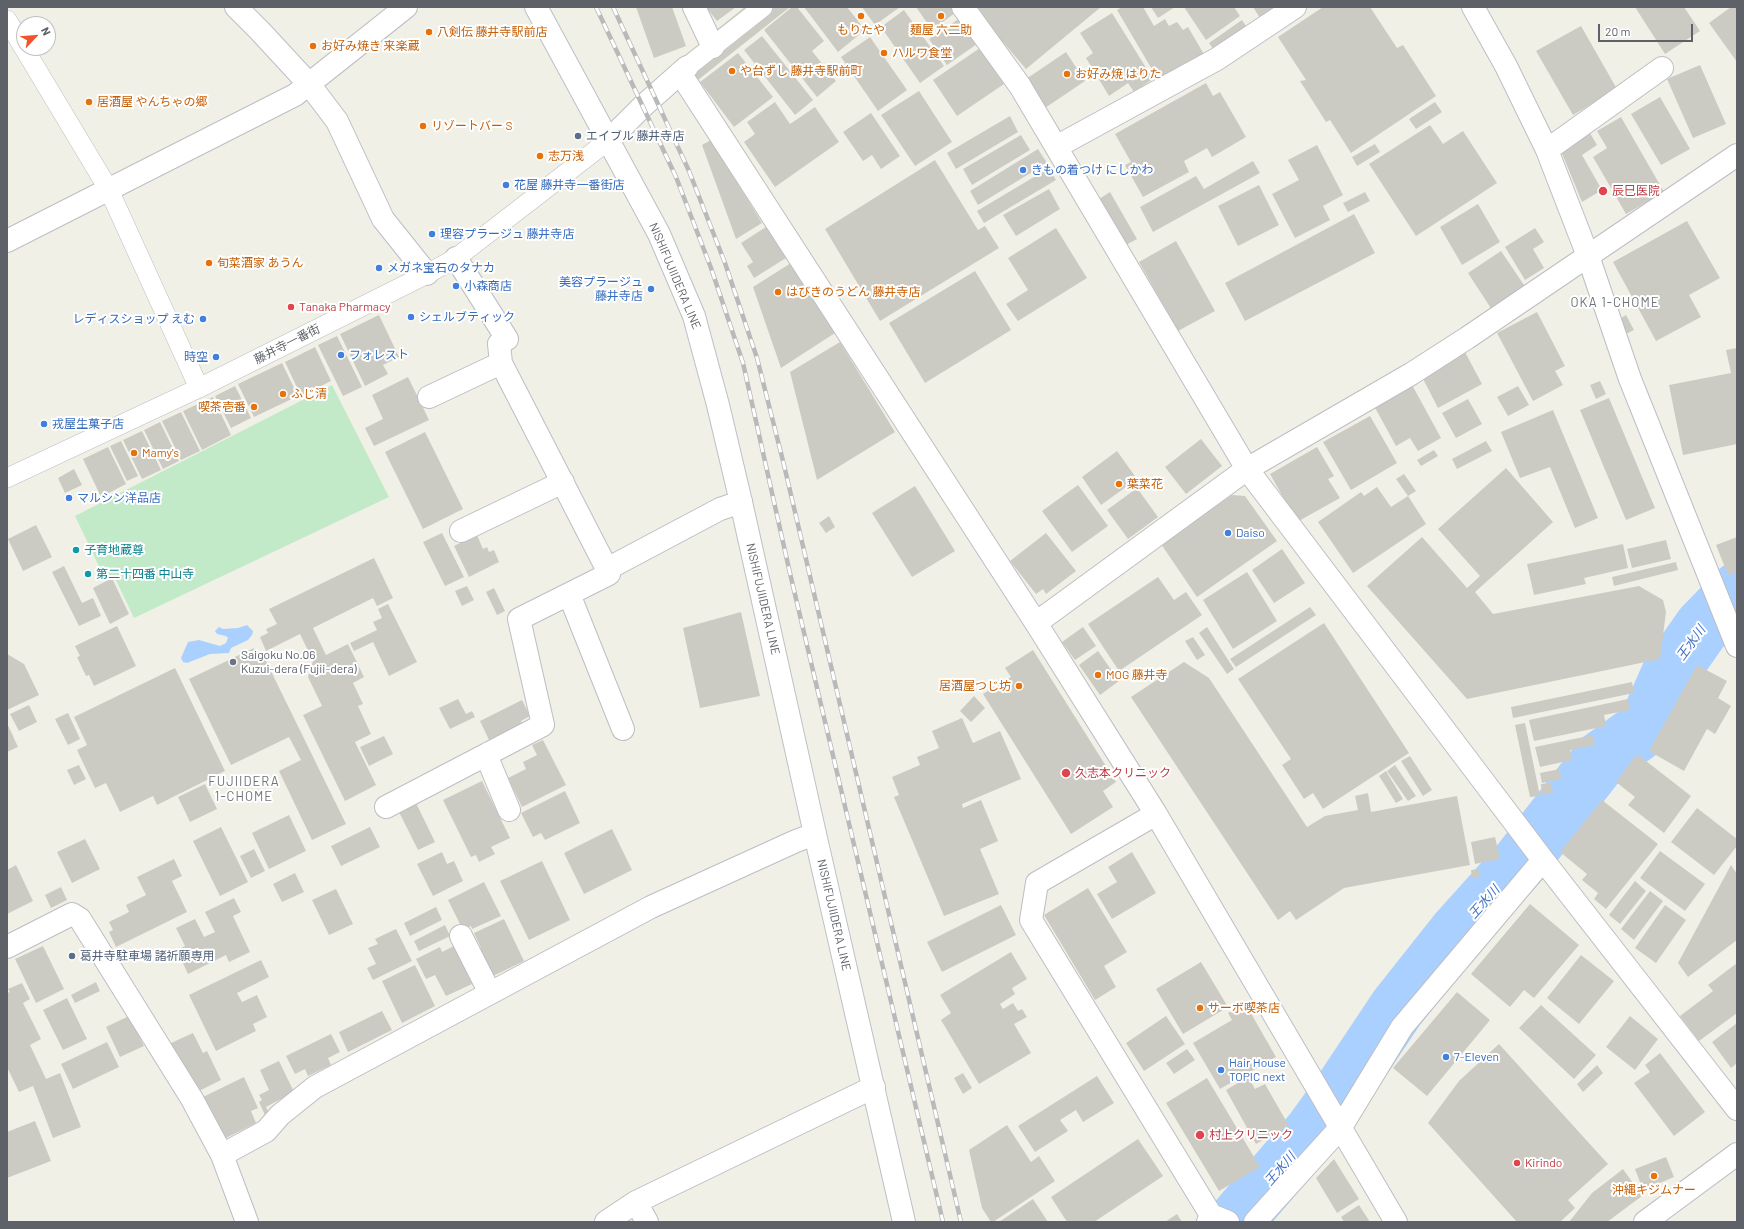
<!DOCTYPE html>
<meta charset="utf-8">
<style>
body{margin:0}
#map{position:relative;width:1744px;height:1229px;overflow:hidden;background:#f1f0e7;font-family:Barlow,sans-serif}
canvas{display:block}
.frame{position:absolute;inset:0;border:8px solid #5e6268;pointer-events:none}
.north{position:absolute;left:16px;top:16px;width:40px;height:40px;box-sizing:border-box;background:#fff;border:1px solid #bfc0c3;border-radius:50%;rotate:64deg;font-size:11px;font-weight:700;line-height:16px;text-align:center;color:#5e6268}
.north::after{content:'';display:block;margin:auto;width:14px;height:18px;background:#f2532c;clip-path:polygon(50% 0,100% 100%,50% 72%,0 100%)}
.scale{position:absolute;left:1598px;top:24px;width:95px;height:18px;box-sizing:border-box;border:2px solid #5e6268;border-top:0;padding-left:5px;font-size:12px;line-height:14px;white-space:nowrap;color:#5e6268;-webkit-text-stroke:3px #fff;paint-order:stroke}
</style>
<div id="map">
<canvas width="1744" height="1229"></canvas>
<div class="frame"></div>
<div class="north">N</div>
<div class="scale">20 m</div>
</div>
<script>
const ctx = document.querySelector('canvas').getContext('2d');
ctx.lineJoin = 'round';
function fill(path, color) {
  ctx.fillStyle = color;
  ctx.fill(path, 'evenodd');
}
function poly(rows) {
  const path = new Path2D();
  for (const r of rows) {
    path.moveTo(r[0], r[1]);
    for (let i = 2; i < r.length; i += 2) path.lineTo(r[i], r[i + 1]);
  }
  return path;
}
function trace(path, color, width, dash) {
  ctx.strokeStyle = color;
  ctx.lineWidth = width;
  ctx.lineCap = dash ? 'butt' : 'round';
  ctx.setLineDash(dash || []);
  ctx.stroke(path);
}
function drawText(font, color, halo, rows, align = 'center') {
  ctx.font = font + ' Barlow,"Noto Sans JP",sans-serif';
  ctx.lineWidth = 4;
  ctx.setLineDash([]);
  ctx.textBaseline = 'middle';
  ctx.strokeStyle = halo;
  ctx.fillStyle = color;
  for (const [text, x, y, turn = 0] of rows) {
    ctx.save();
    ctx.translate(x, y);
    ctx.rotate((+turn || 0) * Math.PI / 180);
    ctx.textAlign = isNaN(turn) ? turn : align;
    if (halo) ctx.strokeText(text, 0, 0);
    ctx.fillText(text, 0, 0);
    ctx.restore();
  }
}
fill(poly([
 [332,385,389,497,134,618,114,576,105,579,75,516]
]), '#c3eac8');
fill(poly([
 [247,625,253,631,252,635,248,640,231,648,229,653,210,654,187,663,183,662,181,658,188,642,199,640,220,646,226,643,228,638,226,636,217,634,215,631,219,627,223,629,238,628]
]), '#aad0ff');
trace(poly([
 [1235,1222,1313,1131,1339,1095,1397,1008,1458,931,1521,861,1600,760,1646,727,1670,673,1703,626,1737,591]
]), '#aad0ff', 57);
fill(poly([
 [636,7,672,7,686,46,654,58],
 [706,7,736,7,717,21],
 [745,7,790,7,698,80,680,59],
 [792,7,797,7,824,41,812,51,836,81,817,97,764,30],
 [804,7,847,7,865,30,838,52],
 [862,7,900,7,875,25],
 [916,7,951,7,955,13,932,30],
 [973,7,1101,7,1026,69],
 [1122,7,1143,7,1154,26,1165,19,1169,26,1177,22,1183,30,1188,27,1205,56,1160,83,1117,10],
 [1151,7,1175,7,1158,18],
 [1184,7,1234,7,1240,16,1206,40],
 [1253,7,1277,7,1260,18],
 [1323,7,1370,7,1397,48,1403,45,1436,96,1351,153,1330,120,1326,122,1300,81,1306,80,1278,37],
 [1635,7,1684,7,1700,31,1665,54],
 [1731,7,1737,7,1737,62,1709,23],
 [904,10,944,66,920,83,881,27],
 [1112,13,1153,79,1134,92,1128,83,1109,96,1086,58,1093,53,1080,33],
 [960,18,977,44,947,65,929,39],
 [1242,20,1250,32,1217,55,1209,43],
 [1581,26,1617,89,1573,115,1536,51],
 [762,36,813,100,795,115,744,50],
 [870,37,907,90,878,111,841,57],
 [980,48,1004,84,957,116,933,80],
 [1066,52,1085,81,1045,108,1026,79],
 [738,53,773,97,734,127,700,82],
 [1700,65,1726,124,1693,138,1667,79],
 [1206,83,1213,96,1220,92,1246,137,1212,157,1207,148,1184,161,1189,172,1143,197,1125,165,1131,162,1115,134],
 [919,91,952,142,915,166,881,115],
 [1660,97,1690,149,1661,165,1631,114],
 [775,102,790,124,815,107,839,142,775,187,744,142,755,134,747,122],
 [1435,102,1442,112,1416,129,1409,119],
 [871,113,900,156,881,169,872,155,863,161,843,132],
 [1010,116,1018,132,956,169,947,153],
 [1621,117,1664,192,1626,214,1593,157,1607,148,1597,131],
 [1430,125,1443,144,1463,131,1497,183,1416,236,1369,164],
 [1590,133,1597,145,1582,155,1602,190,1582,202,1561,151],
 [1021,135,1030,150,972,185,963,169],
 [711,140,762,223,736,239,702,145],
 [1375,144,1380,152,1357,166,1352,157],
 [1317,145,1343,195,1323,206,1330,220,1295,238,1272,194,1299,180,1288,160],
 [1038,149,1047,163,978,205,970,191],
 [935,160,978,230,985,226,999,248,880,321,825,229],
 [1253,161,1260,173,1153,232,1140,207,1196,176,1204,189],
 [1049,168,1056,180,984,223,977,211],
 [1259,185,1279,225,1238,246,1218,206],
 [1049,189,1060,209,1016,236,1003,215],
 [1110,192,1137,239,1126,245,1099,199],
 [1365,192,1370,201,1348,212,1343,203],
 [1478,204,1500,242,1462,265,1440,227],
 [1354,214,1375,253,1245,321,1225,283],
 [1687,221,1720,278,1689,295,1701,317,1656,341,1613,262],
 [766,227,786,258,754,278,747,266,753,262,741,243],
 [1056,228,1087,278,1018,321,1006,304,1028,290,1008,258],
 [1535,228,1544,242,1533,249,1544,268,1525,280,1505,247],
 [1176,241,1215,311,1178,331,1139,262],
 [1501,251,1526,288,1492,310,1468,273],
 [791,263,835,333,781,368,753,287],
 [975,271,1011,330,925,383,889,323],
 [1537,312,1565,366,1555,371,1563,385,1533,401,1497,333],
 [379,315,399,357,383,365,388,374,365,386,340,334],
 [1626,315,1634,330,1626,334,1618,320],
 [337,336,362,387,343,396,318,345],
 [840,342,895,432,817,480,790,372],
 [315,347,331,381,301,396,285,362],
 [1737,348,1737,444,1683,455,1669,385,1731,373,1726,350],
 [1465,352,1482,384,1438,408,1421,375],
 [282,363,298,396,254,417,238,384],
 [408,377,429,420,374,446,365,428,383,419,372,395],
 [1600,381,1606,394,1596,399,1590,385],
 [1411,383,1441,438,1418,451,1410,438,1396,446,1373,404],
 [235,386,251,418,231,428,215,396],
 [1518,386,1529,405,1508,416,1497,397],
 [213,397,231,435,202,450,183,411],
 [1609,398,1655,508,1626,520,1580,410],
 [1468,399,1482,424,1456,438,1442,413],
 [1553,410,1598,518,1575,528,1550,467,1520,478,1501,432],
 [181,412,200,451,181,460,162,421],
 [1370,416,1397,463,1351,490,1323,442],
 [160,422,179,461,163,469,144,430],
 [142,431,161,470,142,479,123,440],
 [425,432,463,509,423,529,385,452],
 [1201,439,1222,466,1186,494,1165,467],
 [121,441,138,476,127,481,110,446],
 [1486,441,1492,451,1457,469,1452,459],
 [108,447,126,484,101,497,83,459],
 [1317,447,1334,476,1328,479,1340,498,1297,522,1270,474],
 [1434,450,1438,456,1421,466,1417,460],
 [1117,451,1137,479,1101,505,1082,477],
 [1506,468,1553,522,1475,592,1493,614,1639,586,1663,600,1666,612,1660,659,1467,699,1367,586,1422,537,1467,588,1480,576,1438,529],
 [74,469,82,485,65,493,58,478],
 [1404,474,1416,491,1408,496,1396,479],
 [1078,485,1108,526,1072,552,1042,511],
 [915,486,955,551,912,577,872,513],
 [1377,487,1391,507,1408,496,1426,524,1353,573,1318,522,1361,492,1364,496],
 [1137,488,1158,517,1128,539,1107,510],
 [1232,495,1245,496,1277,541,1197,597,1161,544],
 [829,516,835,527,826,533,819,523],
 [36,525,52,557,23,571,8,539],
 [442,533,464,577,445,586,423,542],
 [1046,533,1076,571,1046,594,1043,589,1036,594,1010,561],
 [477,535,483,549,487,547,489,552,494,550,499,562,469,577,454,546],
 [1737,537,1737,572,1728,575,1716,545],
 [1666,540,1671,559,1632,568,1627,549],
 [1623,544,1628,568,1584,578,1586,584,1534,595,1527,564],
 [1282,549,1305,583,1274,603,1252,570],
 [374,558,393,598,377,606,373,598,313,628,326,655,348,644,364,677,353,683,363,704,358,706,371,734,355,742,376,785,345,801,303,715,322,706,308,677,313,661,300,634,266,651,260,637,268,633,266,629,277,624,269,609],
 [1676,562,1678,570,1614,586,1612,577],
 [64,566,82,603,93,598,101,616,79,626,52,572],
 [1247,572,1277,621,1233,649,1203,600],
 [1158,577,1174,600,1186,592,1202,615,1119,671,1088,624],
 [112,578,129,614,110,624,93,588],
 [467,586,474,600,462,606,455,591],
 [494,588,505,611,497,615,486,592],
 [388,604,417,662,389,676,373,642,354,651,350,643,377,630,373,622,382,618,378,609],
 [1310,607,1316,615,1236,667,1230,659],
 [741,612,760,696,700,708,683,628],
 [1324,623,1409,753,1323,809,1313,793,1304,799,1282,765,1291,759,1238,679],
 [117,626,136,666,94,686,89,675,86,676,77,657,80,656,75,646],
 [1083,627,1096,646,1075,660,1062,642],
 [1207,627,1234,669,1227,674,1199,633],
 [1193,637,1205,655,1197,660,1185,641],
 [254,648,260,659,264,657,346,824,312,840,279,771,301,760,289,737,231,765,189,679],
 [1033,650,1116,782,1103,791,1113,807,1071,834,983,694,1011,677,1005,668],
 [1098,651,1119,681,1100,695,1079,665],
 [7,654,24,664,39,695,7,710],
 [1184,662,1209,678,1307,827,1325,816,1358,810,1355,796,1368,793,1371,812,1457,796,1470,865,1344,888,1296,920,1290,911,1278,920,1131,697],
 [1697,665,1727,681,1718,698,1731,706,1715,734,1707,729,1684,771,1649,751],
 [175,668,225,771,157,805,153,796,120,812,106,783,95,788,77,750,87,745,74,717],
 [1632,682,1634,693,1513,718,1511,707],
 [974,696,985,708,971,722,960,711],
 [458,699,466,714,472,711,475,717,450,729,439,708],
 [1628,699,1630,710,1604,715,1606,726,1534,741,1529,720],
 [522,700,530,716,521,721,523,726,490,742,480,721],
 [29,705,37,722,19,731,10,714],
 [68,713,80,739,68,745,55,719],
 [962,718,973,743,1000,731,1021,779,962,804,963,808,981,800,998,841,980,849,999,894,944,916,894,797,899,795,892,777,920,765,917,757,939,748,932,731],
 [7,723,18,747,7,752],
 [1525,723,1540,796,1530,797,1515,725],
 [1593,735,1595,745,1570,750,1572,760,1540,767,1535,747],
 [384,736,393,754,369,766,360,747],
 [543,740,566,785,522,807,508,778,526,769,523,762,537,755,532,745],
 [1637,754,1691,796,1664,833,1628,805,1635,797,1616,782],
 [1410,756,1432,790,1423,796,1401,761],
 [79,765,86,779,74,785,67,770],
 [1395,765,1416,796,1408,801,1387,771],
 [1560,769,1561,779,1542,783,1540,773],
 [1386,771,1403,799,1396,803,1379,776],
 [482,781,510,838,491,847,495,854,479,862,476,855,471,857,443,800],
 [1551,783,1553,793,1542,795,1541,784],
 [205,784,217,809,190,822,178,797],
 [565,791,580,823,545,840,541,833,533,837,521,813],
 [1602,800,1658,844,1606,909,1594,899,1598,893,1582,880,1587,874,1560,852],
 [416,803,435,842,418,850,399,812],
 [1697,808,1737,839,1737,846,1714,875,1671,842],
 [289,815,306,851,269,869,252,833],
 [221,827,248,882,220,896,193,841],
 [370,827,380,847,341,866,331,846],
 [612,829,632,870,584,894,564,853],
 [1495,837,1500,859,1475,864,1471,842],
 [85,839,100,869,72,883,57,852],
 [254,849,265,871,251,878,240,856],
 [1660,851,1705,884,1685,911,1640,878],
 [442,852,447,864,454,861,463,881,433,896,417,864],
 [1132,852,1156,893,1112,919,1097,894,1117,882,1108,867],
 [174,859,182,876,172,881,187,912,116,947,109,932,113,930,109,922,129,912,126,905,146,895,137,877],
 [542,861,570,920,529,940,500,881],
 [16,865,33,901,7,914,7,870],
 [1731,865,1737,874,1737,940,1688,977,1678,963],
 [1479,869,1479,877,1472,878,1471,870],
 [295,873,304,892,282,902,273,884],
 [1635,881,1646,891,1620,924,1609,915],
 [484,882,501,916,472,929,471,926,463,930,448,900],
 [61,887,67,900,51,908,45,895],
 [1088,888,1127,952,1104,966,1116,987,1095,1000,1044,915],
 [336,889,353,924,329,935,312,900],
 [1650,891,1663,901,1634,940,1621,929],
 [234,898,241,912,233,916,250,952,229,962,226,955,188,974,177,950,185,946,176,928,195,919,204,937,215,932,205,912],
 [1530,904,1579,945,1534,998,1524,990,1510,1007,1471,974],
 [1001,905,1016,935,942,972,927,942],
 [1665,905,1686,920,1656,963,1635,948],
 [436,907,442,920,410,936,404,923],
 [504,919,524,961,491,977,477,950,481,948,474,933],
 [445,925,450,936,419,951,414,941],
 [396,929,412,961,373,980,367,968,376,964,368,948,378,944,375,939],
 [43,946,64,989,36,1003,15,959],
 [454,946,472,984,446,996,435,975,426,979,416,959,440,947,442,952],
 [1011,952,1027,979,1012,988,1015,994,1000,1004,1003,1009,1013,1003,1018,1011,1022,1009,1027,1017,1014,1024,1031,1053,979,1084,941,1020,951,1013,940,995],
 [1581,955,1614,981,1579,1024,1547,998],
 [261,960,269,977,237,993,242,1002,257,995,267,1017,253,1024,256,1031,216,1051,189,995],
 [1201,962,1228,1007,1183,1034,1156,989],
 [1737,963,1737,1013,1699,1041,1680,1016,1713,991,1708,985],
 [415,965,435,1006,402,1023,382,981],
 [96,982,100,991,75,1003,71,995],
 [22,983,30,999,23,1003,41,1039,30,1045,46,1079,60,1073,81,1127,53,1138,33,1086,19,1092,7,1067,7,993,10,992,8,989],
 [1457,992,1490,1020,1427,1096,1393,1068],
 [67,998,87,1039,63,1050,43,1010],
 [1245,1003,1276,1057,1220,1089,1193,1043,1232,1020,1228,1013],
 [1541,1005,1596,1055,1574,1079,1519,1028],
 [382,1011,392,1030,348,1052,339,1032],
 [129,1016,144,1046,120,1057,106,1027],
 [1166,1016,1185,1044,1144,1071,1126,1043],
 [1630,1016,1658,1039,1635,1070,1606,1047],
 [1737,1023,1737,1063,1731,1068,1712,1042],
 [193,1033,203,1053,207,1051,221,1080,197,1092,184,1064,180,1066,169,1044],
 [331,1034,340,1052,328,1058,331,1065,308,1076,305,1069,295,1074,286,1056],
 [107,1042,119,1067,73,1089,61,1064],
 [1499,1044,1608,1164,1568,1200,1575,1208,1560,1222,1517,1222,1428,1123,1459,1081],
 [1187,1049,1195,1060,1174,1074,1166,1063],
 [1660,1053,1705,1112,1674,1136,1634,1083,1650,1072,1645,1065],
 [279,1061,294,1092,266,1107,269,1113,265,1115,259,1102,262,1100,259,1095,269,1090,260,1070],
 [1597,1065,1603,1073,1583,1092,1577,1084],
 [963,1073,972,1088,963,1094,954,1078],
 [1097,1076,1114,1103,1083,1122,1076,1110,1060,1120,1068,1131,1035,1152,1018,1126],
 [244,1077,258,1108,251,1111,256,1123,224,1139,203,1097],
 [1248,1077,1255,1089,1265,1084,1289,1126,1256,1144,1226,1090],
 [1207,1078,1260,1167,1219,1191,1166,1103],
 [35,1121,51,1161,7,1178,7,1132],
 [1007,1125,1031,1162,1039,1156,1055,1181,993,1222,991,1222,982,1208,969,1150],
 [1138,1139,1163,1176,1094,1222,1067,1222,1051,1197],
 [1666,1157,1674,1177,1643,1190,1635,1169],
 [1334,1159,1359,1199,1337,1213,1316,1178],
 [1623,1169,1642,1196,1607,1222,1569,1222,1592,1193],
 [1033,1199,1048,1222,999,1222],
 [1359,1205,1370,1222,1344,1222,1341,1217],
 [1177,1214,1182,1222,1165,1222]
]), '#cccbc3');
const pedestrian = poly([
 [7,20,109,190,199,388],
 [687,67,763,7],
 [7,478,199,388,427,274,456,258,609,140]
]);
const minor = poly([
 [236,7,260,31,309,84,337,121,383,219,427,274],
 [694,7,713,47],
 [963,7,1020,86,1247,469,1543,860,1737,1109],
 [1473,7,1506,66,1547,150,1588,256,1630,379,1737,646],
 [680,73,1036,623,1156,814,1396,1222],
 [609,140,643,106,687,67],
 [1056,147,1217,59,1295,7],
 [1547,150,1662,68],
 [7,241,295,95,406,7],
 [456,258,507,339,499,344,501,363,607,569,720,509,741,502],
 [429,397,501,363],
 [461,531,563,482],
 [569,594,623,729],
 [1036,623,1247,469,1411,374,1467,338,1737,155],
 [489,753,489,762,509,810],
 [386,807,543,725,519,619,609,574,607,569],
 [1156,814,1037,883,1031,920,1211,1215,1208,1222],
 [461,936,490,993],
 [7,947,72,914,80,919,192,1099,222,1155,266,1131,280,1115,315,1087,651,907,796,841,815,834],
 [222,1155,247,1222],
 [636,1202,647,1222],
 [1211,1215,1228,1222],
 [606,1222,636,1202,874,1087],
 [1255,1222,1341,1127,1402,1027,1543,860]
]);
const secondary = poly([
 [536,7,659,234,694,316,718,405,741,502,815,834,904,1222],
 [1645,1222,1737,1154]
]);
trace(pedestrian, '#bcbec3', 20);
trace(minor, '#bcbec3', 24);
trace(secondary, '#bcbfc5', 24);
trace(pedestrian, '#fff', 19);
trace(minor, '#fff', 22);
trace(secondary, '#fff', 22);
const rail = poly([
 [596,7,676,177,711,268,743,363,789,569,943,1222],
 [613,7,689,171,725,263,757,358,784,465,961,1222]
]);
trace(rail, '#b8b9b9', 4.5);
trace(rail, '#fff', 3, [9]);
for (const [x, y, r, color] of [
 [861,16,4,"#e8710a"],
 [941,16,4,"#e8710a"],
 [429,32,4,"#e8710a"],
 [313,46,4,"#e8710a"],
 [884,53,4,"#e8710a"],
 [732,71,4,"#e8710a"],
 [1067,74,4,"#e8710a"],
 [89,102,4,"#e8710a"],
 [423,126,4,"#e8710a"],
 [578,136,4,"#5c6f8a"],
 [540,156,4,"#e8710a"],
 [1023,170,4,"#3f7fe0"],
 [506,185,4,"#3f7fe0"],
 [1603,191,5,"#e0444e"],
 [432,234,4,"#3f7fe0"],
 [209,263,4,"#e8710a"],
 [379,268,4,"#3f7fe0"],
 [456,286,4,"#3f7fe0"],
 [651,289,4,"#3f7fe0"],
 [778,292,4,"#e8710a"],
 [291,307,4,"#e0444e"],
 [411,317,4,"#3f7fe0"],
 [203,319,4,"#3f7fe0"],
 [341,355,4,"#3f7fe0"],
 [216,357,4,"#3f7fe0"],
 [283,394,4,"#e8710a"],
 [254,407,4,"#e8710a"],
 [44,424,4,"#3f7fe0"],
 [134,453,4,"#e8710a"],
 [1119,484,4,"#e8710a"],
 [69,498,4,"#3f7fe0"],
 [1228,533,4,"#3f7fe0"],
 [76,550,4,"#0f9aa8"],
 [88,574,4,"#0f9aa8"],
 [233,662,4,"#6b7280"],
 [1098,675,4,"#e8710a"],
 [1019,686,4,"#e8710a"],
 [1066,773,5,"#e0444e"],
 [72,956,4,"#5c6f8a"],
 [1200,1008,4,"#e8710a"],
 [1446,1057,4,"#3f7fe0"],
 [1221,1070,4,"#3f7fe0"],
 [1200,1135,5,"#e0444e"],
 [1517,1163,4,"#e0444e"],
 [1654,1176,4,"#e8710a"]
]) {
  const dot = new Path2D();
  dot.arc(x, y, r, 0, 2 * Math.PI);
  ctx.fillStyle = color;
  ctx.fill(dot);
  trace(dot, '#fff', 1.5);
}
drawText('12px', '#c56008', '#fff', [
 ["もりたや",861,30,"center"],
 ["麺屋 六二助",941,30,"center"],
 ["八剣伝 藤井寺駅前店",437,32],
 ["お好み焼き 来楽蔵",321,46],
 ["ハルワ食堂",892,53],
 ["や台ずし 藤井寺駅前町",740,71],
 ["お好み焼 はりた",1075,74],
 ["居酒屋 やんちゃの郷",97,102],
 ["リゾートバー S",431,126],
 ["志万浅",548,156],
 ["旬菜酒家 あうん",217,263],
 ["はびきのうどん 藤井寺店",786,292],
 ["ふじ清",291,394],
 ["喫茶壱番",246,407,"right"],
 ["Mamy's",142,453],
 ["葉菜花",1127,484],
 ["MOG 藤井寺",1106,675],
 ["居酒屋つじ坊",1011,686,"right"],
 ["サーボ喫茶店",1208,1008],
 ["沖縄キジムナー",1654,1190,"center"]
], 'left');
drawText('12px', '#4e5e75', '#fff', [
 ["エイブル 藤井寺店",586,136],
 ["葛井寺駐車場 諸祈願専用",80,956]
], 'left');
drawText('12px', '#366cbe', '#fff', [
 ["きもの着つけ にしかわ",1031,170],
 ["花屋 藤井寺一番街店",514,185],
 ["理容プラージュ 藤井寺店",440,234],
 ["メガネ宝石のタナカ",387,268],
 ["美容プラージュ",643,282,"right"],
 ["藤井寺店",643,296,"right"],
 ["小森商店",464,286],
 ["シェルブティック",419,317],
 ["レディスショップ えむ",195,319,"right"],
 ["フォレスト",349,355],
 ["時空",208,357,"right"],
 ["戎屋生菓子店",52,424],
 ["マルシン洋品店",77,498],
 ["Daiso",1236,533],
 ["7-Eleven",1454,1057],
 ["Hair House",1229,1063],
 ["TOPIC next",1229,1077]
], 'left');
drawText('12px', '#be3a42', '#fff', [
 ["辰巳医院",1612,191],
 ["Tanaka Pharmacy",299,307],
 ["久志本クリニック",1075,773],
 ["村上クリニック",1209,1135],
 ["Kirindo",1525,1163]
], 'left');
drawText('12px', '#5e6268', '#fff', [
 ["NISHIFUJIIDERA LINE",675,276,67],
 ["藤井寺一番街",287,344,-27],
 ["NISHIFUJIIDERA LINE",763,599,77],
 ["NISHIFUJIIDERA LINE",834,915,77]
]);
drawText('12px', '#0d838f', '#fff', [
 ["子育地蔵尊",84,550],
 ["第二十四番 中山寺",96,574]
], 'left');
drawText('12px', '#5b616d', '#fff', [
 ["Saigoku No.06",241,655],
 ["Kuzui-dera (Fujii-dera)",241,669]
], 'left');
ctx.letterSpacing = '1px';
drawText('13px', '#6f747a', '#fff', [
 ["OKA 1-CHOME",1615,303],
 ["FUJIIDERA",244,782],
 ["1-CHOME",244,797]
]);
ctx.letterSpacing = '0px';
drawText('italic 13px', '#4171c2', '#fff', [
 ["王水川",1691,643,-54],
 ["王水川",1484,902,-48],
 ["王水川",1280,1169,-49]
]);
</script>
